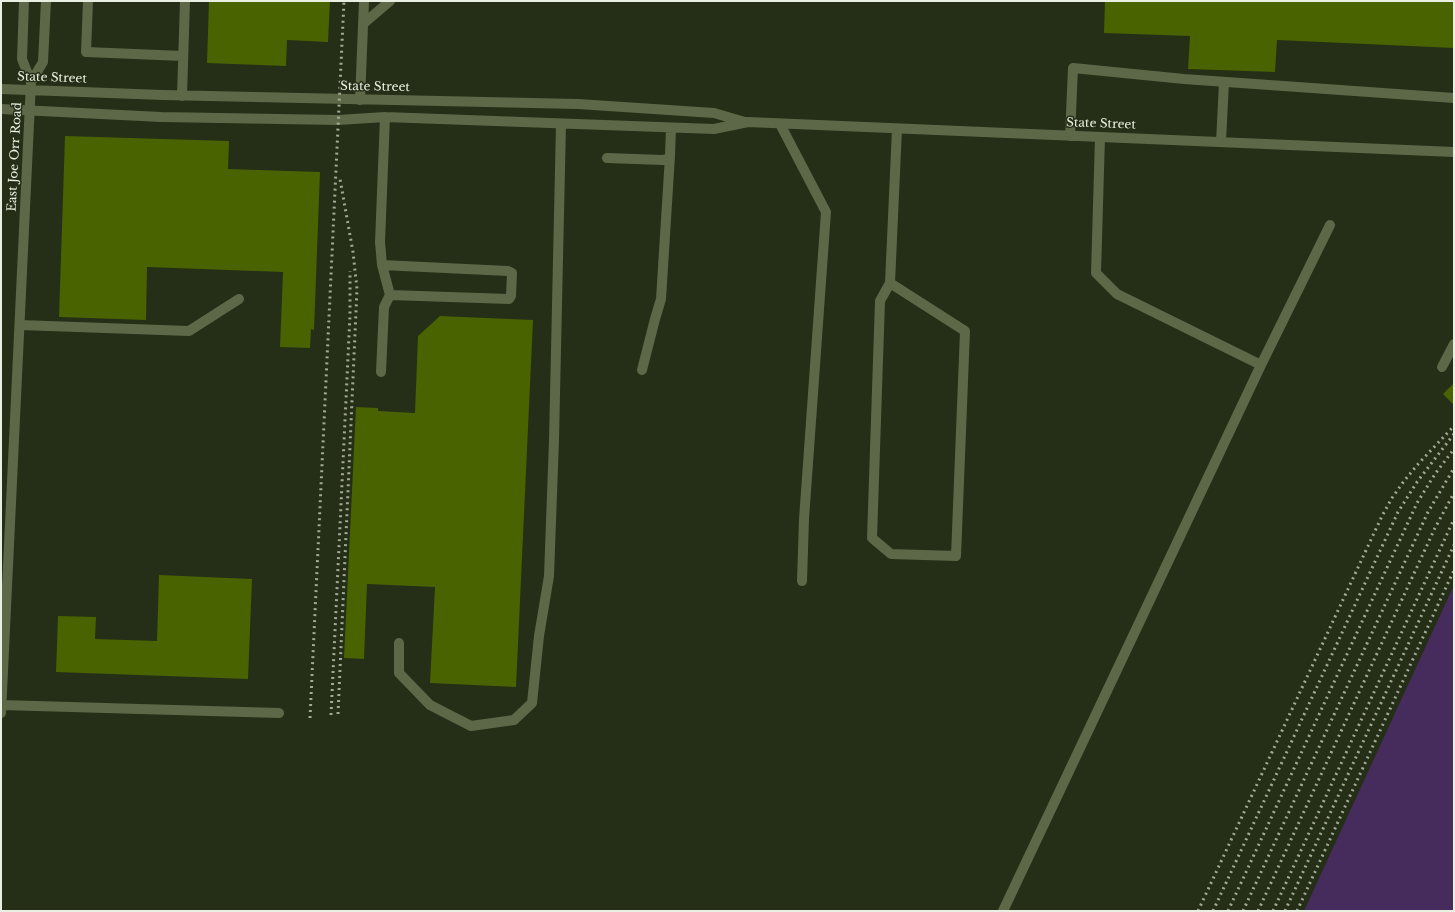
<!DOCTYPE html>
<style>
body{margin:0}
#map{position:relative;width:1455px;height:912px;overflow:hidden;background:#252e16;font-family:"Libre Baskerville",serif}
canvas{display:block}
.frame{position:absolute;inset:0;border:2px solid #eaf0e1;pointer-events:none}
</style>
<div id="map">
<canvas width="1455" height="912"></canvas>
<div class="frame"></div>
</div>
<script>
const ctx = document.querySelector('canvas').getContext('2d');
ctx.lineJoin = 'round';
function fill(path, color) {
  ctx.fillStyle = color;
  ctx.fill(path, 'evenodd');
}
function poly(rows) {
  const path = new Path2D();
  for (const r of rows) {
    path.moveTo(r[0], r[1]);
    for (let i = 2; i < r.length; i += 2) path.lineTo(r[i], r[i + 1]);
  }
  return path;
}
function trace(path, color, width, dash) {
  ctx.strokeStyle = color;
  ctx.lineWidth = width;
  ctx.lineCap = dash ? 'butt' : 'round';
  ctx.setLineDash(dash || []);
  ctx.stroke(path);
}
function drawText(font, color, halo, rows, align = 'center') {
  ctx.font = font + ' "Libre Baskerville",serif';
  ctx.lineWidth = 3;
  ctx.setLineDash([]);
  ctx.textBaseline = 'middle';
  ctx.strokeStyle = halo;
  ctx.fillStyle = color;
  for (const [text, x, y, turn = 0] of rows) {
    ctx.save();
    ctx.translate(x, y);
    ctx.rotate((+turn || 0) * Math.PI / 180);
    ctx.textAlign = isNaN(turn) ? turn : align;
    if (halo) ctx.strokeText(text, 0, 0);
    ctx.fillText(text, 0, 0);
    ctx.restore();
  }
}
fill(poly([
 [1454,585,1454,911,1304,911]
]), '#462c5d');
fill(poly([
 [209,1,330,1,328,42,287,40,286,66,207,63],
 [1105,1,1454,1,1454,48,1277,40,1275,72,1188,69,1190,36,1104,33],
 [65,136,229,141,228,169,320,172,314,330,311,329,310,348,280,347,283,272,147,267,146,320,59,317],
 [440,316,533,320,516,687,430,683,435,587,367,584,364,659,344,658,356,407,378,408,378,411,415,413,418,336],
 [1454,383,1454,405,1443,394],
 [159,575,252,579,248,679,56,672,58,616,96,617,95,639,157,641]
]), '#4a6301');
trace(poly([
 [88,1,86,52,183,56],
 [363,24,390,1],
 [31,82,43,62,46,1],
 [1,89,163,95,578,104,714,113,745,122],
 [182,96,185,1],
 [360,100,364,1],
 [1,109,161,117,338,120,385,117,714,129,748,122,1454,152],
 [780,124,826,212,804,519,802,581],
 [1070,136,1073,68,1184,79,1454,98],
 [1221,142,1224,82],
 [607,158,663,160,668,159,670,156,671,128],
 [382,265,390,295],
 [890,283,965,331,956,556,891,554,872,538,880,301,890,283,897,129],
 [20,325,189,331,239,299],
 [1261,365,1330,225],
 [1442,367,1454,344],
 [642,370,655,319,661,299,670,156],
 [381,372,384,307,390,295,509,299,511,296,512,273,508,271,382,265,380,242,385,117],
 [399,643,399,673,430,705,471,726,514,720,532,703,539,636,549,576,554,440,561,124],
 [1,705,279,713],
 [1,713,31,82,22,59,24,1],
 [1003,911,1261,365,1117,294,1096,273,1100,137]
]), '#5c6848', 10);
trace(poly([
 [338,714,357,289,353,252,340,179],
 [331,715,350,315,350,271],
 [310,718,344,1],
 [1198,911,1382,516,1392,498,1404,481,1419,463,1454,426],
 [1213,911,1398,512,1417,482,1454,434],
 [1228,911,1417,503,1435,474,1454,449],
 [1243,911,1428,512,1454,468],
 [1258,911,1435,528,1454,493],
 [1273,911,1454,519],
 [1285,911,1454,545],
 [1297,911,1454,570]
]), '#a2a997', 3, [2, 4]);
drawText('12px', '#eaf0e1', '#252e16', [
 ["State Street",52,78,2],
 ["State Street",375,87,1],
 ["State Street",1101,124,2],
 ["East Joe Orr Road",15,157,-87]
]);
</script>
